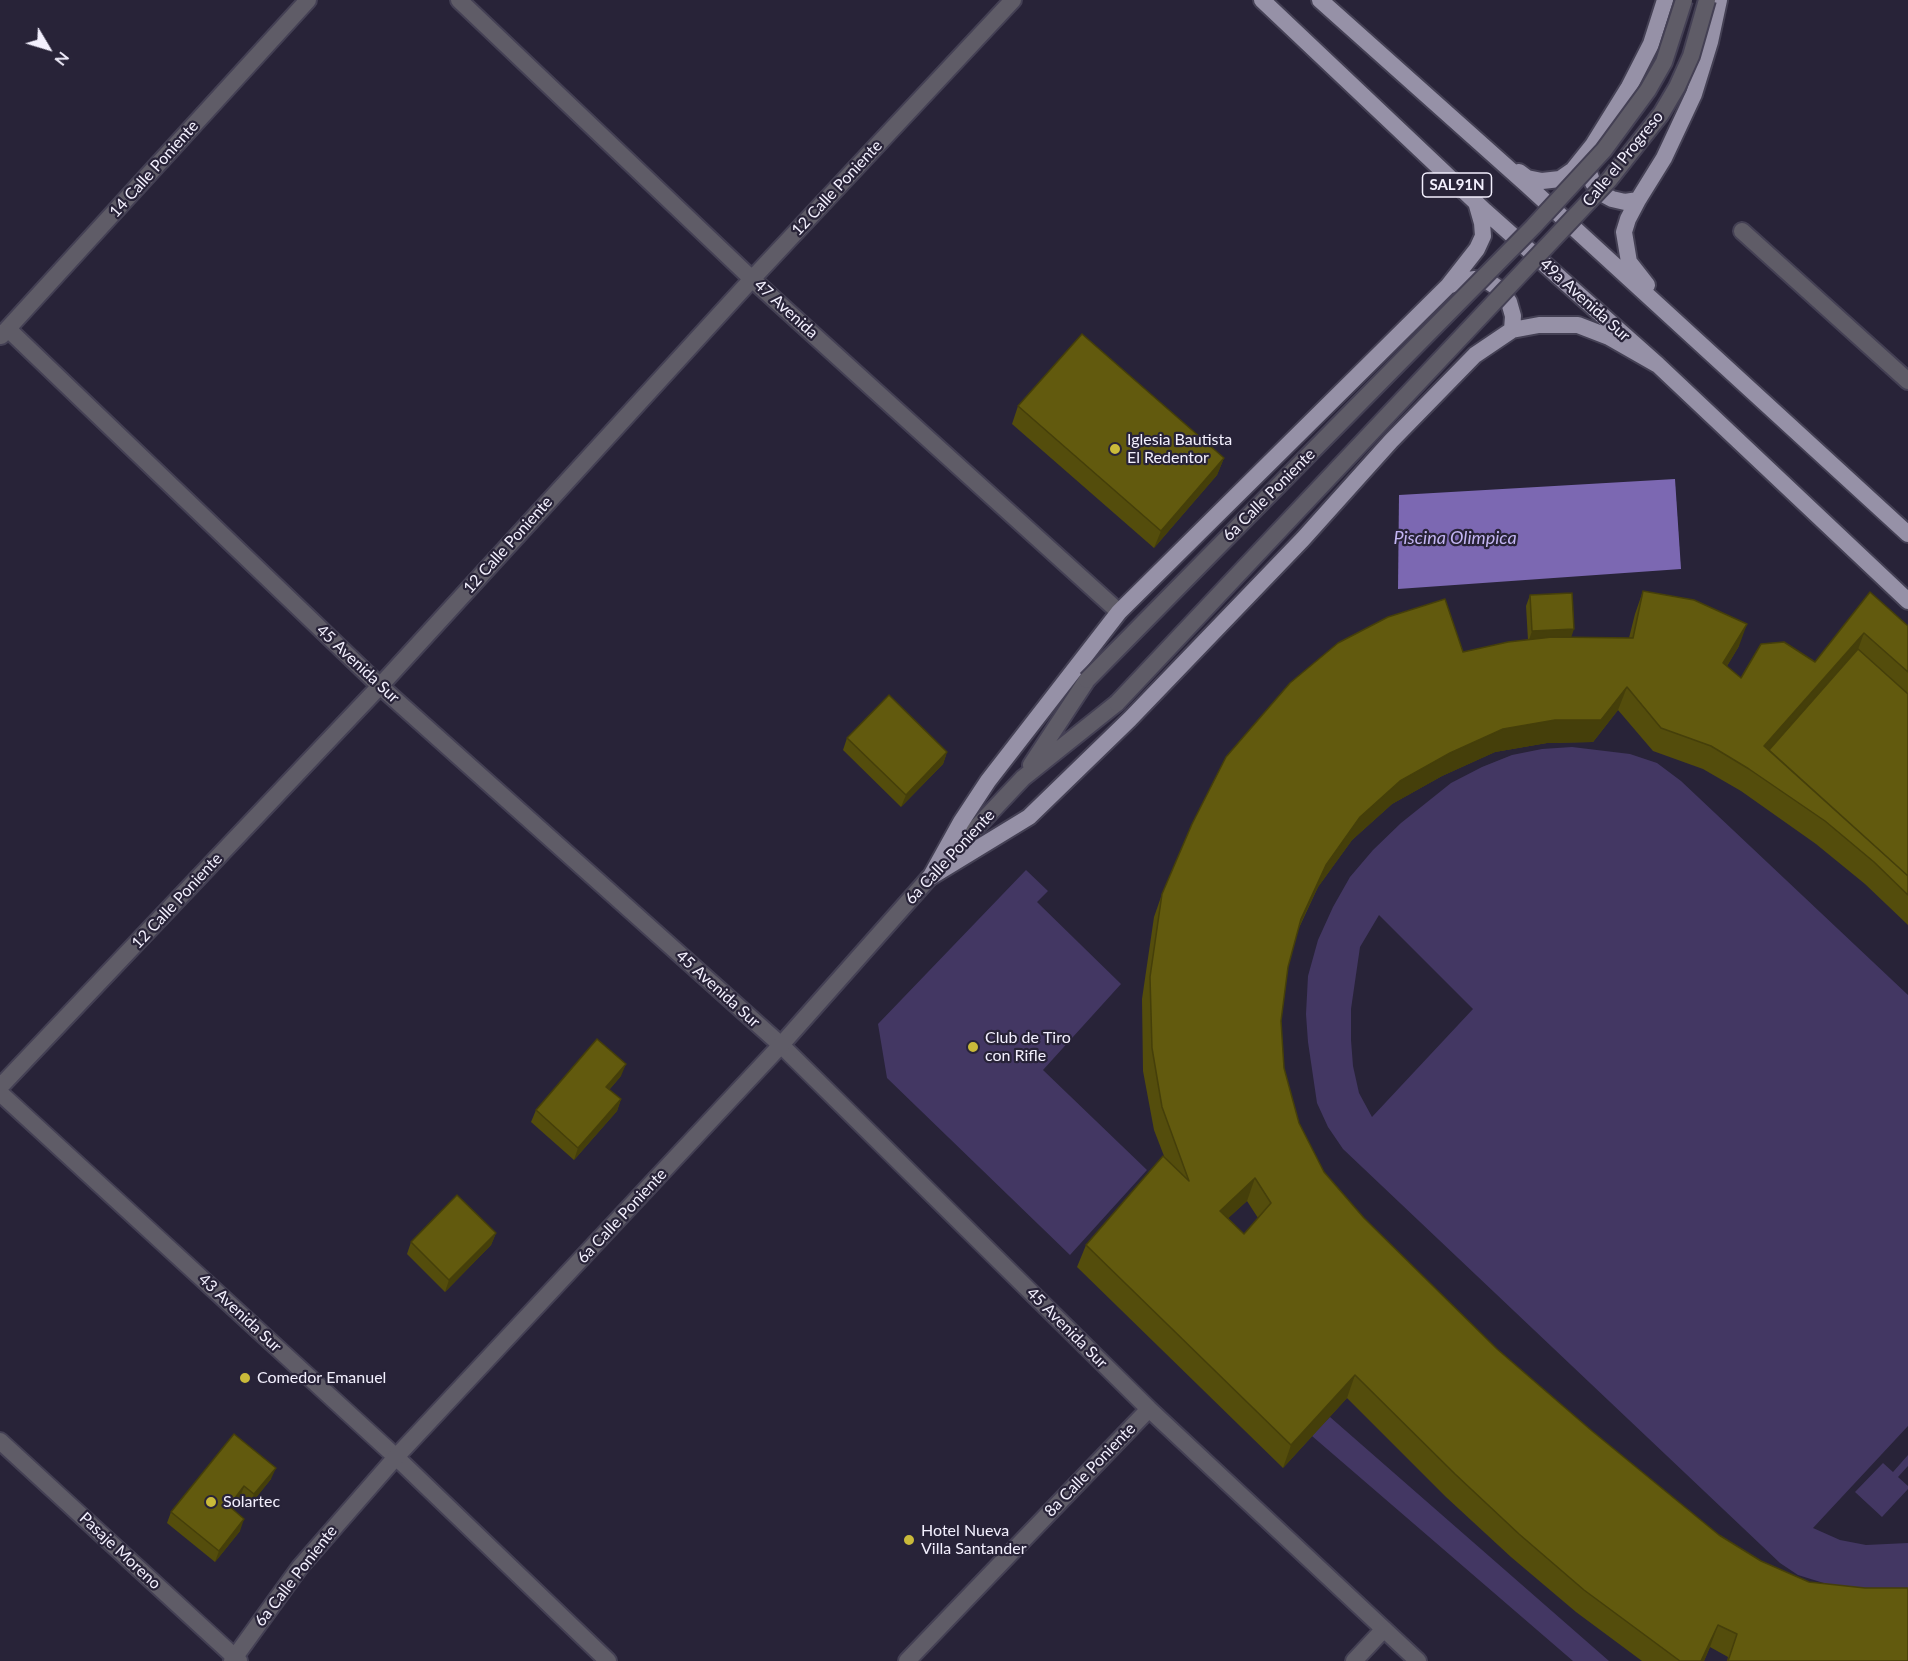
<!DOCTYPE html>
<style>
body{margin:0}
#map{position:relative;width:1908px;height:1661px;overflow:hidden;background:#282338;font-family:Lato,sans-serif}
canvas{display:block}
.north{position:absolute;left:18px;top:18px;width:60px;height:60px;-webkit-text-stroke:4px #282338;paint-order:stroke;rotate:128deg;font-size:16px;font-weight:700;line-height:24px;text-align:center;color:#f3f0fe}
.north::after{content:'';display:block;margin:auto;width:21px;height:27px;background:#f3f0fe;clip-path:polygon(50% 0,100% 100%,50% 72%,0 100%)}
</style>
<div id="map">
<canvas width="1908" height="1661"></canvas>
<div class="north">N</div>
</div>
<script>
const ctx = document.querySelector('canvas').getContext('2d');
ctx.lineJoin = 'round';
function fill(path, color) {
  ctx.fillStyle = color;
  ctx.fill(path, 'evenodd');
}
function poly(rows) {
  const path = new Path2D();
  for (const r of rows) {
    path.moveTo(r[0], r[1]);
    for (let i = 2; i < r.length; i += 2) path.lineTo(r[i], r[i + 1]);
  }
  return path;
}
function trace(path, color, width, dash) {
  ctx.strokeStyle = color;
  ctx.lineWidth = width;
  ctx.lineCap = dash ? 'butt' : 'round';
  ctx.setLineDash(dash || []);
  ctx.stroke(path);
}
function drawText(font, color, halo, rows, align = 'center') {
  ctx.font = font + ' Lato,sans-serif';
  ctx.lineWidth = 4.5;
  ctx.setLineDash([]);
  ctx.textBaseline = 'middle';
  ctx.strokeStyle = halo;
  ctx.fillStyle = color;
  for (const [text, x, y, turn = 0] of rows) {
    ctx.save();
    ctx.translate(x, y);
    ctx.rotate((+turn || 0) * Math.PI / 180);
    ctx.textAlign = isNaN(turn) ? turn : align;
    if (halo) ctx.strokeText(text, 0, 0);
    ctx.fillText(text, 0, 0);
    ctx.restore();
  }
}
fill(poly([
 [1572,747,1630,754,1657,763,1681,781,1908,995,1908,1426,1813,1528,1840,1540,1866,1545,1908,1543,1908,1590,1871,1592,1830,1585,1798,1575,1780,1563,1343,1149,1328,1127,1317,1103,1308,1042,1306,1014,1308,976,1318,940,1333,907,1350,877,1373,850,1401,823,1451,783,1482,767,1512,755,1542,749],
 [1379,915,1473,1009,1372,1117,1359,1093,1353,1066,1351,1040,1351,1009,1360,947],
 [1026,870,1048,891,1037,902,1121,984,1043,1070,1147,1170,1070,1255,887,1078,878,1024],
 [1330,1417,1609,1661,1573,1661,1312,1436],
 [1908,1455,1908,1466,1898,1477,1908,1486,1908,1489,1882,1517,1855,1492,1883,1463,1893,1472]
]), '#433763');
fill(poly([
 [1675,479,1681,569,1398,589,1399,495]
]), '#7c68b2');
const service = poly([
 [1742,231,1908,381]
]);
const minor = poly([
 [459,0,752,279,1119,612],
 [8,329,380,686,781,1045,1149,1409,1418,1661],
 [1,336,308,0],
 [0,1087,380,686,752,279,1013,0],
 [0,1093,396,1457,608,1661],
 [0,1441,239,1661],
 [907,1661,1149,1409],
 [1354,1661,1384,1629]
]);
const tertiary = poly([
 [1031,765,1087,680],
 [232,1661,300,1567,396,1457,781,1045,929,878,1023,778,1117,703]
]);
const primary = poly([
 [1262,0,1485,211,1658,365,1908,601],
 [1320,0,1526,184,1908,534],
 [1588,157,1588,170,1593,183,1601,193,1612,199,1625,202,1638,200],
 [1519,172,1527,178,1542,181,1560,179,1573,170,1593,145,1629,87,1651,44,1665,0],
 [1647,285,1629,262,1624,232,1628,219,1638,200,1664,158,1694,94,1710,42,1719,0],
 [1448,286,1461,281,1475,279,1489,282,1501,290,1509,302,1513,316,1512,330],
 [931,876,961,822,988,781,1119,612,1448,286,1477,249,1483,236,1482,223,1476,202],
 [929,878,1029,817,1130,719,1303,539,1391,441,1475,355,1512,330,1539,325,1578,325,1609,337,1658,365]
]);
trace(service, '#444054', 20);
trace(minor, '#444054', 20);
trace(tertiary, '#444054', 20);
trace(primary, '#444054', 20);
trace(service, '#5f5c67', 16);
trace(minor, '#5f5c67', 16);
trace(tertiary, '#5f5c67', 16);
trace(primary, '#9691a7', 16);
const tertiaryBridge = poly([
 [1087,680,1533,227,1604,150,1648,90,1664,62,1684,0],
 [1117,703,1609,180,1661,114,1677,87,1691,56,1707,0]
]);
trace(tertiaryBridge, '#444054', 20, []);
trace(tertiaryBridge, '#5f5c67', 16);
fill(poly([
 [1018,406,1224,458,1217,475,1154,548,1012,424],
 [1643,591,1739,646,1727,666,1741,678,1815,662,1870,592,1908,626,1908,925,1865,884,1816,844,1741,791,1703,769,1653,751,1618,710,1593,742,1547,743,1495,752,1442,776,1392,804,1352,840,1318,887,1298,930,1288,967,1281,1021,1284,1068,1299,1123,1324,1172,1364,1218,1497,1349,1592,1431,1719,1535,1908,1661,1727,1661,1728,1657,1710,1647,1704,1661,1642,1661,1576,1612,1511,1557,1446,1497,1347,1398,1283,1468,1077,1267,1086,1245,1164,1156,1154,1130,1143,1071,1142,999,1154,917,1162,894,1463,652,1528,640,1526,606,1530,595,1571,637,1629,638,1635,614],
 [1247,1201,1258,1218,1244,1234,1228,1218],
 [847,738,947,752,943,764,901,807,843,750],
 [621,1076,609,1090,621,1099,617,1111,574,1160,531,1122,536,1110],
 [496,1233,491,1245,445,1292,407,1254,411,1242],
 [234,1434,271,1479,250,1505,240,1498,232,1509,240,1531,215,1562,167,1523,171,1512]
]), '#544d0c');
fill(poly([
 [1224,458,1217,475,1154,548,1161,531],
 [1747,624,1739,646,1715,686,1723,663],
 [1574,629,1570,641,1528,643,1532,631],
 [1864,633,1856,655,1760,764,1764,746],
 [1627,687,1618,710,1593,742,1547,743,1495,752,1442,776,1392,804,1352,840,1318,887,1292,941,1301,919,1326,865,1360,817,1400,781,1450,753,1503,729],
 [947,752,943,764,901,807,906,795],
 [626,1064,621,1076,601,1099,606,1087],
 [621,1099,617,1111,574,1160,578,1148],
 [1255,1178,1247,1201,1212,1233,1220,1211],
 [496,1233,491,1245,445,1292,449,1280],
 [1355,1375,1347,1398,1283,1468,1291,1445],
 [276,1468,271,1479,250,1505,254,1494],
 [244,1486,240,1498,224,1518,229,1506],
 [244,1519,240,1531,215,1562,219,1551],
 [1718,1625,1710,1647,1704,1661,1701,1661]
]), '#453f0a');
const building = poly([
 [1082,334,1224,458,1161,531,1018,406,1082,334],
 [1643,591,1694,600,1747,624,1723,663,1741,678,1761,644,1784,642,1815,662,1870,592,1908,626,1908,672,1864,633,1764,746,1908,876,1908,895,1874,862,1825,821,1749,769,1711,746,1661,728,1627,687,1601,720,1555,720,1503,729,1450,753,1400,781,1360,817,1326,865,1301,919,1288,967,1281,1021,1284,1068,1299,1123,1324,1172,1364,1218,1497,1349,1592,1431,1719,1535,1761,1561,1809,1582,1865,1588,1908,1588,1908,1661,1728,1661,1737,1634,1718,1625,1701,1661,1680,1661,1584,1590,1519,1534,1455,1474,1355,1375,1291,1445,1086,1245,1163,1156,1189,1181,1162,1107,1152,1048,1150,977,1162,894,1192,824,1226,757,1290,683,1338,643,1388,617,1445,599,1463,652,1508,642,1552,637,1633,638,1643,591],
 [1255,1178,1271,1203,1244,1234,1220,1211,1255,1178],
 [1572,593,1574,629,1532,631,1530,595,1572,593],
 [1858,649,1908,694,1908,876,1769,750,1858,649],
 [889,695,947,752,906,795,847,738,889,695],
 [597,1039,626,1064,606,1087,621,1099,578,1148,536,1110,597,1039],
 [457,1195,496,1233,449,1280,411,1242,457,1195],
 [234,1434,276,1468,254,1494,244,1486,229,1506,244,1519,219,1551,171,1512,234,1434]
]);
fill(building, '#625a0e');
trace(building, '#453f0a', 1.5);
for (const [x, y, r, color] of [
 [1115,449,6,"#caba3a"],
 [973,1047,6,"#caba3a"],
 [245,1378,6,"#caba3a"],
 [211,1502,6,"#caba3a"],
 [909,1540,6,"#caba3a"]
]) {
  const dot = new Path2D();
  dot.arc(x, y, r, 0, 2 * Math.PI);
  ctx.fillStyle = color;
  ctx.fill(dot);
  trace(dot, '#282338', 2);
}
for (const [x, y, w] of [
 [1457,185,69]
]) {
  const box = new Path2D();
  box.roundRect(x - w / 2, y - 12, w, 24, 4.5);
  ctx.fillStyle = '#282338';
  ctx.fill(box);
  trace(box, '#f3f0fe', 1.5);
}
drawText('bold 15px', '#f3f0fe', null, [
 ["SAL91N",1457,185]
]);
drawText('16px', '#f3f0fe', '#282338', [
 ["Calle el Progreso",1623,159,-51],
 ["14 Calle Poniente",154,169,-48],
 ["12 Calle Poniente",837,188,-47],
 ["49a Avenida Sur",1585,300,42],
 ["47 Avenida",786,309,42],
 ["6a Calle Poniente",1269,495,-45],
 ["12 Calle Poniente",508,545,-48],
 ["45 Avenida Sur",358,664,43],
 ["6a Calle Poniente",950,857,-47],
 ["12 Calle Poniente",177,901,-47],
 ["45 Avenida Sur",718,989,42],
 ["6a Calle Poniente",622,1216,-47],
 ["43 Avenida Sur",240,1313,43],
 ["45 Avenida Sur",1067,1328,45],
 ["8a Calle Poniente",1090,1470,-46],
 ["Pasaje Moreno",120,1551,43],
 ["6a Calle Poniente",296,1576,-52]
]);
drawText('16px', '#f3f0fe', '#282338', [
 ["Iglesia Bautista",1127,440],
 ["El Redentor",1127,458],
 ["Club de Tiro",985,1038],
 ["con Rifle",985,1056],
 ["Comedor Emanuel",257,1378],
 ["Solartec",223,1502],
 ["Hotel Nueva",921,1531],
 ["Villa Santander",921,1549]
], 'left');
drawText('italic 18px', '#c3b5f2', '#282338', [
 ["Piscina Olimpica",1455,538]
]);
</script>
